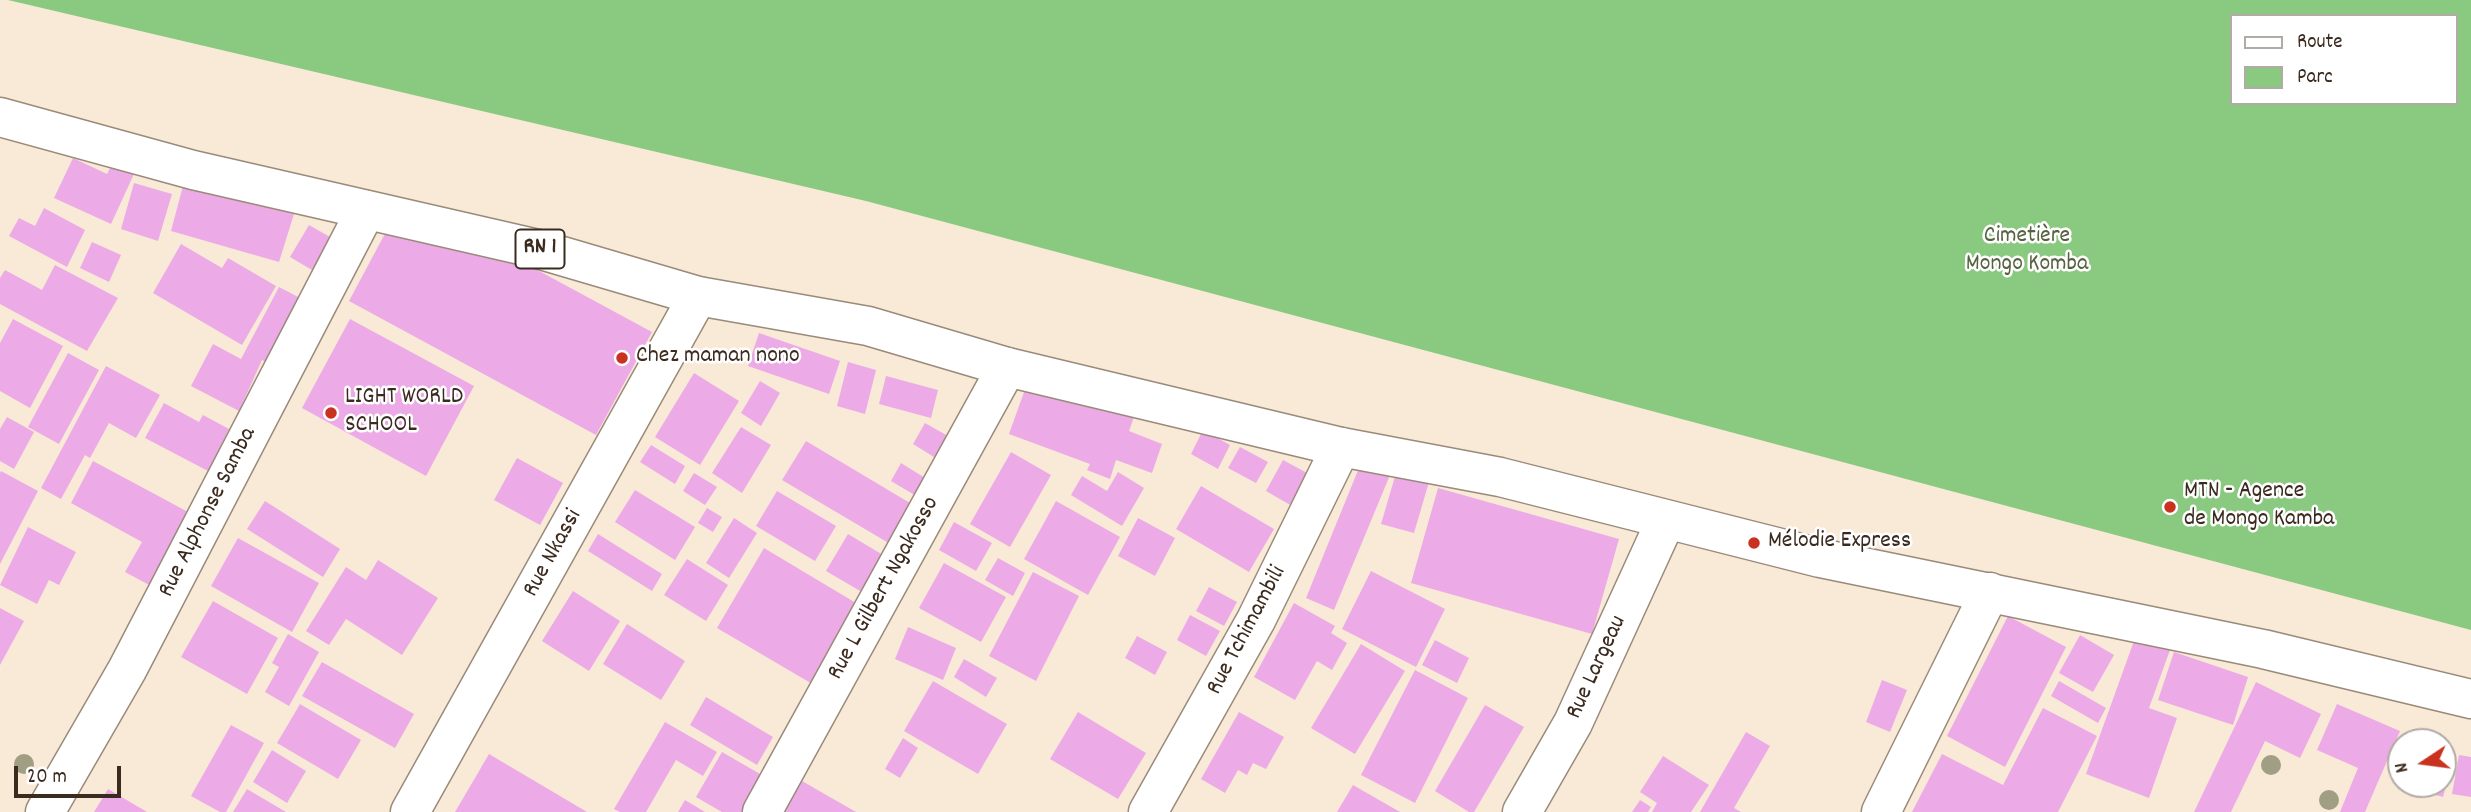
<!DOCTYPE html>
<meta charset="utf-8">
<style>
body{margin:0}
#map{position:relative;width:2471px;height:812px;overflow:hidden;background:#f9e9d7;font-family:Dekko,sans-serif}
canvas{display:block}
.legend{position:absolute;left:2230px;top:14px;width:228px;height:91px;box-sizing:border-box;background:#fff;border:2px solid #b1aaa5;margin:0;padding:9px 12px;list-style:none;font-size:21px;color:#3b2a1e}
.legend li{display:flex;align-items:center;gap:14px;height:35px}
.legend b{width:35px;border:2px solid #b1aaa5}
.north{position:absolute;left:2387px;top:728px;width:70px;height:70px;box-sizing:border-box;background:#fff;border:2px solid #b1aaa5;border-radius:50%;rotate:257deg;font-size:19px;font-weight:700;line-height:28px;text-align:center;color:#3b2a1e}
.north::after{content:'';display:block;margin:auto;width:24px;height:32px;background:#c8321e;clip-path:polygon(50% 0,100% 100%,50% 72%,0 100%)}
.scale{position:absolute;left:14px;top:766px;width:107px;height:32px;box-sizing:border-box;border:4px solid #3b2a1e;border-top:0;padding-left:9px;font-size:21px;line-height:24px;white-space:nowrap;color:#3b2a1e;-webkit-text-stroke:5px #fff;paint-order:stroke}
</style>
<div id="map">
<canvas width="2471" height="812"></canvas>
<ul class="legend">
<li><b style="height:9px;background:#fff"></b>Route</li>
<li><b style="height:19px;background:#8ac980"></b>Parc</li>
</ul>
<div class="north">N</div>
<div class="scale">20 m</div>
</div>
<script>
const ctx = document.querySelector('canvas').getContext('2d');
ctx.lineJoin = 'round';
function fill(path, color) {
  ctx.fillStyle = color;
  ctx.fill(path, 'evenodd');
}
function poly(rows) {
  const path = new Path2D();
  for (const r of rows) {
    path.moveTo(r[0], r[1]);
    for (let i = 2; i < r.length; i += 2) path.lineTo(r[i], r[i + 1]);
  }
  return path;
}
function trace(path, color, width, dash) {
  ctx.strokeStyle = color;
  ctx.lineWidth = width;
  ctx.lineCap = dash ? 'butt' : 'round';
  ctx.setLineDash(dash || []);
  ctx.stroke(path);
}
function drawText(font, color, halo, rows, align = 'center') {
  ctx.font = font + ' Dekko,sans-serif';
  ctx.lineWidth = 5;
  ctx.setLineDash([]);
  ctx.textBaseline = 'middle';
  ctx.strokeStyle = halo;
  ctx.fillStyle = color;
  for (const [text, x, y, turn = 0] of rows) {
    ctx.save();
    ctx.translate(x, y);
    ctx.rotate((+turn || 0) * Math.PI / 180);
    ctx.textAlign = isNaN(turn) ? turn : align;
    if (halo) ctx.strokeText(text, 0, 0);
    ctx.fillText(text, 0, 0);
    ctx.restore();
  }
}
fill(poly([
 [8,0,2471,0,2471,630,866,201],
 [2231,16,2455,16,2455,103,2231,103]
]), '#8ac980');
fill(poly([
 [73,158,107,174,112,164,134,174,111,224,54,198],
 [184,182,294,214,279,262,171,231],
 [134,183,172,194,158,241,121,229],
 [404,198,652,332,596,435,349,301],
 [44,208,85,230,67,267,9,236,19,218,35,226],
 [309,225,337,241,317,273,290,257],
 [92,242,121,255,109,282,80,268],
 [181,244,222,268,228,258,276,286,242,345,153,293],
 [55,265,118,298,87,351,0,304,0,278,5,270,42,290],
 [279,287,302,299,273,366,262,360,239,411,191,386,213,344,241,359],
 [13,319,63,346,30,408,0,391,0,343],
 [350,319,474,386,426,476,302,408],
 [759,333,840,361,829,394,748,366],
 [68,353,99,370,59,444,28,427],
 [848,362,876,370,865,414,837,406],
 [106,366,160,395,136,438,109,423,90,458,85,455,61,499,41,488],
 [694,373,739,401,700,465,655,437],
 [886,376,938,390,931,418,879,404],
 [1029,378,1134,417,1129,431,1162,444,1152,473,1116,460,1110,479,1087,470,1090,464,1009,434],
 [760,381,780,393,761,426,741,413],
 [164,403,199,422,203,415,229,429,208,471,145,438],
 [7,417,34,432,14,469,0,461,0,429],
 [925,423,955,440,942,462,913,444],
 [741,427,771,445,742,493,712,473],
 [1203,430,1230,445,1218,469,1191,454],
 [806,441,915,506,892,545,782,480],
 [651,445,685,466,675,484,640,462],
 [1240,447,1268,462,1256,483,1228,468],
 [1011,452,1051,475,1010,547,970,524],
 [517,458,563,483,540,525,494,500],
 [1283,460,1309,474,1292,506,1266,491],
 [93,461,190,513,151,586,125,572,142,542,71,503],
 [901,463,933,483,923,500,891,481],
 [1361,463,1390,475,1334,610,1306,598],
 [1,471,38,491,0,564,0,473],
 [1118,472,1144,488,1122,526,1071,495,1082,476,1107,491],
 [694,473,717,487,705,505,683,491],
 [1396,473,1429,482,1414,533,1381,524],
 [1201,486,1274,529,1249,572,1176,529],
 [1438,488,1619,539,1592,634,1411,583],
 [635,490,695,527,675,560,615,522],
 [777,491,836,526,815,561,756,526],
 [265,501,340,549,323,577,247,529],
 [1056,501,1120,537,1088,595,1024,559],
 [707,508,722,517,713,532,698,523],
 [734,518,757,533,729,578,706,563],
 [1138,518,1175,538,1155,576,1118,556],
 [954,522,992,543,976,571,939,550],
 [28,527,76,552,59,585,49,580,37,604,0,585],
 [598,534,662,574,652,591,588,551],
 [848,534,888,558,867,595,826,571],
 [238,538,319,583,292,632,211,586],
 [764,548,861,606,814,685,717,628],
 [998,558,1025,573,1013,596,985,580],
 [687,559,728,585,706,621,664,595],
 [378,560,438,598,402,655,346,619,329,645,306,631,346,567,366,580],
 [944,563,1006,597,981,642,919,608],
 [1371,571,1445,609,1416,667,1342,629],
 [1033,572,1079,596,1036,681,989,656],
 [1209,587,1237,602,1224,626,1196,611],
 [573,591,620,621,589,671,542,641],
 [213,601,278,638,247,694,181,657],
 [1294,603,1335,626,1331,633,1347,643,1332,670,1317,661,1295,700,1254,677],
 [0,608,24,621,0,665],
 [1190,615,1220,631,1206,656,1177,640],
 [2008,616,2066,647,2005,767,1947,736],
 [627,624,685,661,661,700,603,664],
 [908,627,956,648,943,680,895,659],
 [288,634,319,652,289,706,265,692,279,667,272,663],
 [2080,635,2114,655,2093,692,2059,673],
 [1137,636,1167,652,1155,675,1125,658],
 [2135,638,2170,650,2149,708,2177,718,2149,798,2086,774],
 [1435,640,1469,658,1457,683,1422,665],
 [1361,644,1405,671,1355,754,1311,728],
 [2174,652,2248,677,2233,725,2158,700],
 [964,659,997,678,986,697,954,677],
 [322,662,414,714,395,748,302,696],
 [1415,670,1468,698,1415,803,1361,775],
 [1882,680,1907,690,1890,732,1866,722],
 [933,681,1007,724,978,774,904,731],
 [2059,681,2106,708,2098,723,2051,696],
 [2256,682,2321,714,2300,758,2265,741,2231,812,2194,812],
 [706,697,773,737,757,765,690,725],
 [300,704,361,740,338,779,277,743],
 [2337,704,2400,731,2365,812,2340,812,2358,768,2317,750],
 [1485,705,1524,727,1474,812,1469,812,1435,791],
 [2043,708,2097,736,2058,812,1912,812,1942,754,2003,785],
 [1078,712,1146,753,1118,799,1050,759],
 [1239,712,1284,737,1266,769,1253,763,1247,775,1238,770,1225,793,1201,779],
 [665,722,717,752,703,776,676,760,646,812,620,812,614,809],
 [231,725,264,743,226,812,220,812,191,796],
 [1746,732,1770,746,1734,808,1741,812,1700,812],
 [903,738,918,748,900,778,885,769],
 [2443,748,2455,751,2443,797,2400,785,2443,784],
 [272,750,306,771,287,803,253,782],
 [722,752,767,778,747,812,722,812,696,797],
 [489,754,587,812,455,812],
 [2459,755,2471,757,2471,797,2452,794],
 [1663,756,1709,785,1691,812,1652,812,1657,803,1640,792],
 [802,781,856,812,784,812],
 [1353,785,1400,812,1337,812],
 [108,789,147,812,94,812],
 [247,789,286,812,233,812],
 [685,800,705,812,678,812],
 [1640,800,1651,807,1648,812,1632,812]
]), '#ecabe7');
const street = poly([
 [45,812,127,670,366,210],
 [410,812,698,296],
 [762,812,1007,367],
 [1148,812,1256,620,1341,447],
 [1522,812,1573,723,1666,520],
 [1881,812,1990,592]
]);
const highway = poly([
 [0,117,193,170,538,249,698,296,868,326,1007,367,1341,447,1500,477,1820,558,2263,649,2471,699]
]);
trace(street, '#9a8a7a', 41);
trace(highway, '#9a8a7a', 41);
trace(street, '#fff', 38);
trace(highway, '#fff', 38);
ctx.fillStyle = '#a09f84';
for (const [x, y] of [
 [24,764],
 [2271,765],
 [2329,800]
]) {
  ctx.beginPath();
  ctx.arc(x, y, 10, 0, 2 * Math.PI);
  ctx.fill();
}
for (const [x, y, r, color] of [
 [622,358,7,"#c8321e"],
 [331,413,7,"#c8321e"],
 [2170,507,7,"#c8321e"],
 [1754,543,7,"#c8321e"]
]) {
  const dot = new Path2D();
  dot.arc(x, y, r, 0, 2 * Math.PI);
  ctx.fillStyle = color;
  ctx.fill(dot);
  trace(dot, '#fff', 2.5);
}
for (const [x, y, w] of [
 [540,249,49]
]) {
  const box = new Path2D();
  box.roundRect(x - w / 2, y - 19.5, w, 39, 5);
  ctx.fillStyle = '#fff';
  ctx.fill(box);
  trace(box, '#3b2a1e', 2);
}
drawText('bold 23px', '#3b2a1e', null, [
 ["RN 1",540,249]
]);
drawText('24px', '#576240', '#fff', [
 ["Cimetière",2027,238],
 ["Mongo Komba",2027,266]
]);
drawText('24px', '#3b2a1e', '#fff', [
 ["Chez maman nono",636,358],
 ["LIGHT WORLD",345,399],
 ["SCHOOL",345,427],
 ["MTN - Agence",2184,493],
 ["de Mongo Kamba",2184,521],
 ["Mélodie Express",1768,543]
], 'left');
drawText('24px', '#3b2a1e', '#fff', [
 ["Rue Alphonse Samba",209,513,-63],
 ["Rue Nkassi",554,554,-61],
 ["Rue L Gilbert Ngakosso",885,589,-61],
 ["Rue Tchimambili",1248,631,-62],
 ["Rue Largeau",1598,668,-65]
]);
</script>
